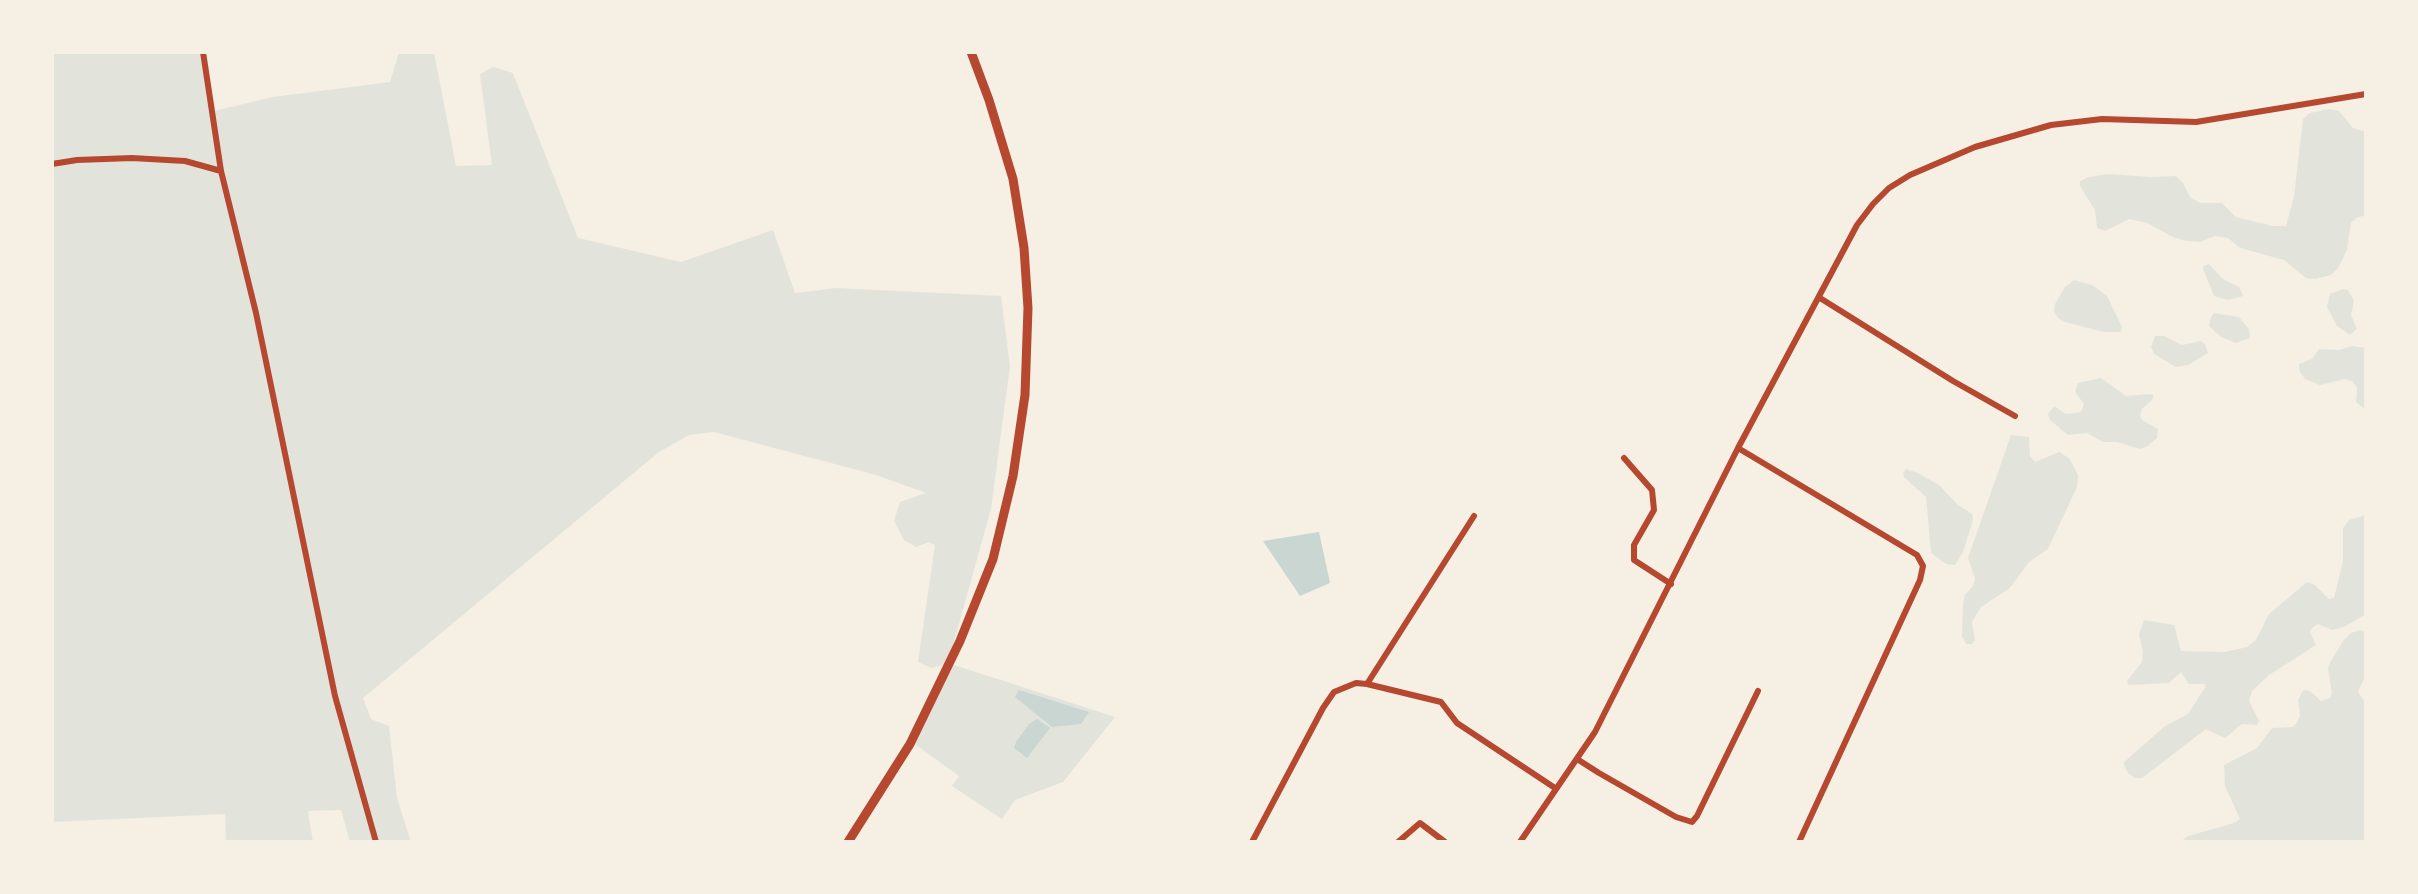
<!DOCTYPE html>
<style>
body{margin:0}
#map{position:relative;width:2418px;height:894px;overflow:hidden;background:#f6efe4;font-family:Roboto,sans-serif}
canvas{display:block}
.frame{position:absolute;inset:0;border:54px solid #f6efe4;pointer-events:none}
</style>
<div id="map">
<canvas width="2418" height="894"></canvas>
<div class="frame"></div>
</div>
<script>
const ctx = document.querySelector('canvas').getContext('2d');
ctx.lineJoin = 'round';
function fill(path, color) {
  ctx.fillStyle = color;
  ctx.fill(path, 'evenodd');
}
function poly(rows) {
  const path = new Path2D();
  for (const r of rows) {
    path.moveTo(r[0], r[1]);
    for (let i = 2; i < r.length; i += 2) path.lineTo(r[i], r[i + 1]);
  }
  return path;
}
function trace(path, color, width, dash) {
  ctx.strokeStyle = color;
  ctx.lineWidth = width;
  ctx.lineCap = dash ? 'butt' : 'round';
  ctx.setLineDash(dash || []);
  ctx.stroke(path);
}
fill(poly([
 [52,52,203,52,214,111,273,97,390,82,399,52,434,52,456,166,492,165,480,74,493,67,513,73,578,238,681,262,773,230,795,293,836,288,1001,296,1010,366,991,509,948,663,1115,717,1063,782,1015,800,1002,819,952,786,959,776,912,742,947,664,931,668,918,662,935,545,929,542,916,547,904,540,894,521,900,502,926,493,876,475,714,432,689,435,659,452,363,698,371,719,389,726,397,798,411,842,350,842,341,810,308,811,313,842,226,842,225,814,52,822],
 [2329,109,2339,111,2353,128,2366,132,2366,215,2356,218,2351,223,2347,250,2338,268,2331,275,2315,279,2306,278,2284,260,2240,248,2228,238,2215,236,2200,242,2187,241,2175,238,2147,223,2129,219,2105,231,2097,228,2095,210,2080,186,2080,181,2089,177,2108,174,2151,177,2176,176,2183,183,2190,197,2200,203,2222,203,2236,217,2273,226,2286,226,2294,197,2303,119,2310,113],
 [2209,264,2223,279,2239,287,2243,296,2228,300,2214,296,2203,269,2204,266],
 [2074,280,2092,285,2107,296,2122,327,2121,332,2104,332,2065,322,2058,318,2054,312,2055,304,2065,287],
 [2343,289,2348,290,2354,301,2351,315,2357,329,2350,335,2337,326,2327,307,2330,294],
 [2214,313,2239,317,2249,329,2250,338,2236,343,2221,337,2209,326,2211,317],
 [2155,336,2164,336,2182,345,2201,341,2205,344,2208,353,2188,365,2176,367,2154,354,2151,347],
 [2352,346,2366,348,2366,410,2356,402,2357,388,2352,381,2345,379,2320,385,2305,379,2299,370,2299,364,2312,359,2319,349,2339,350],
 [2101,378,2126,396,2149,394,2154,395,2152,400,2142,409,2140,416,2142,420,2158,429,2157,438,2148,446,2140,449,2117,442,2103,442,2087,433,2068,435,2050,420,2048,414,2054,406,2066,414,2081,412,2084,404,2075,392,2078,383],
 [2011,435,2029,437,2030,456,2035,462,2059,452,2069,458,2078,475,2077,487,2048,549,2029,562,2010,588,1981,607,1972,622,1975,640,1972,644,1966,644,1962,636,1963,603,1965,595,1973,586,1975,578,1968,558],
 [1906,469,1918,473,1939,485,1958,505,1972,514,1973,520,1963,552,1955,565,1946,564,1931,553,1926,497,1904,477,1903,473],
 [2366,515,2366,614,2344,627,2332,630,2318,624,2312,628,2310,632,2316,645,2269,675,2252,691,2249,701,2259,721,2257,725,2242,724,2225,738,2206,729,2142,778,2135,778,2128,773,2123,763,2165,726,2188,714,2206,686,2204,684,2189,684,2181,672,2169,683,2128,685,2127,681,2142,662,2143,651,2139,635,2144,620,2174,625,2181,651,2225,652,2247,647,2256,640,2269,614,2307,582,2315,585,2329,599,2334,598,2343,561,2343,528,2349,520],
 [2360,630,2364,631,2366,636,2366,674,2358,692,2366,704,2366,842,2180,842,2188,836,2234,823,2240,819,2225,786,2224,765,2257,748,2272,728,2292,727,2296,724,2300,716,2298,700,2303,690,2310,691,2321,701,2330,698,2332,694,2328,668,2331,661,2343,641,2351,633]
]), '#e2e4dc');
fill(poly([
 [1319,532,1330,583,1300,596,1263,541],
 [1019,690,1089,712,1081,724,1052,727,1015,697],
 [1037,719,1050,728,1027,758,1014,748,1016,742,1029,724]
]), '#c9d6d2');
trace(poly([
 [203,52,221,171,256,313,335,696,376,842],
 [52,164,77,160,132,158,185,161,221,171],
 [1820,298,1953,381,2015,416],
 [1738,448,1917,555,1923,566,1920,580,1799,842],
 [1624,458,1652,490,1654,510,1634,545,1634,560,1671,584],
 [1367,684,1441,702,1457,723,1555,788],
 [1577,759,1599,773,1676,817,1692,822,1697,816,1758,691],
 [1252,842,1323,708,1334,692,1356,683,1367,684,1474,516],
 [1398,842,1420,823,1445,842],
 [1520,842,1595,732,1738,448,1857,225,1873,204,1889,188,1910,175,1975,147,2051,125,2102,119,2196,122,2366,94]
]), '#b5482f', 6);
trace(poly([
 [848,842,910,744,960,641,993,559,1013,476,1025,395,1028,308,1024,248,1013,179,989,100,971,52]
]), '#b5482f', 9);
</script>
